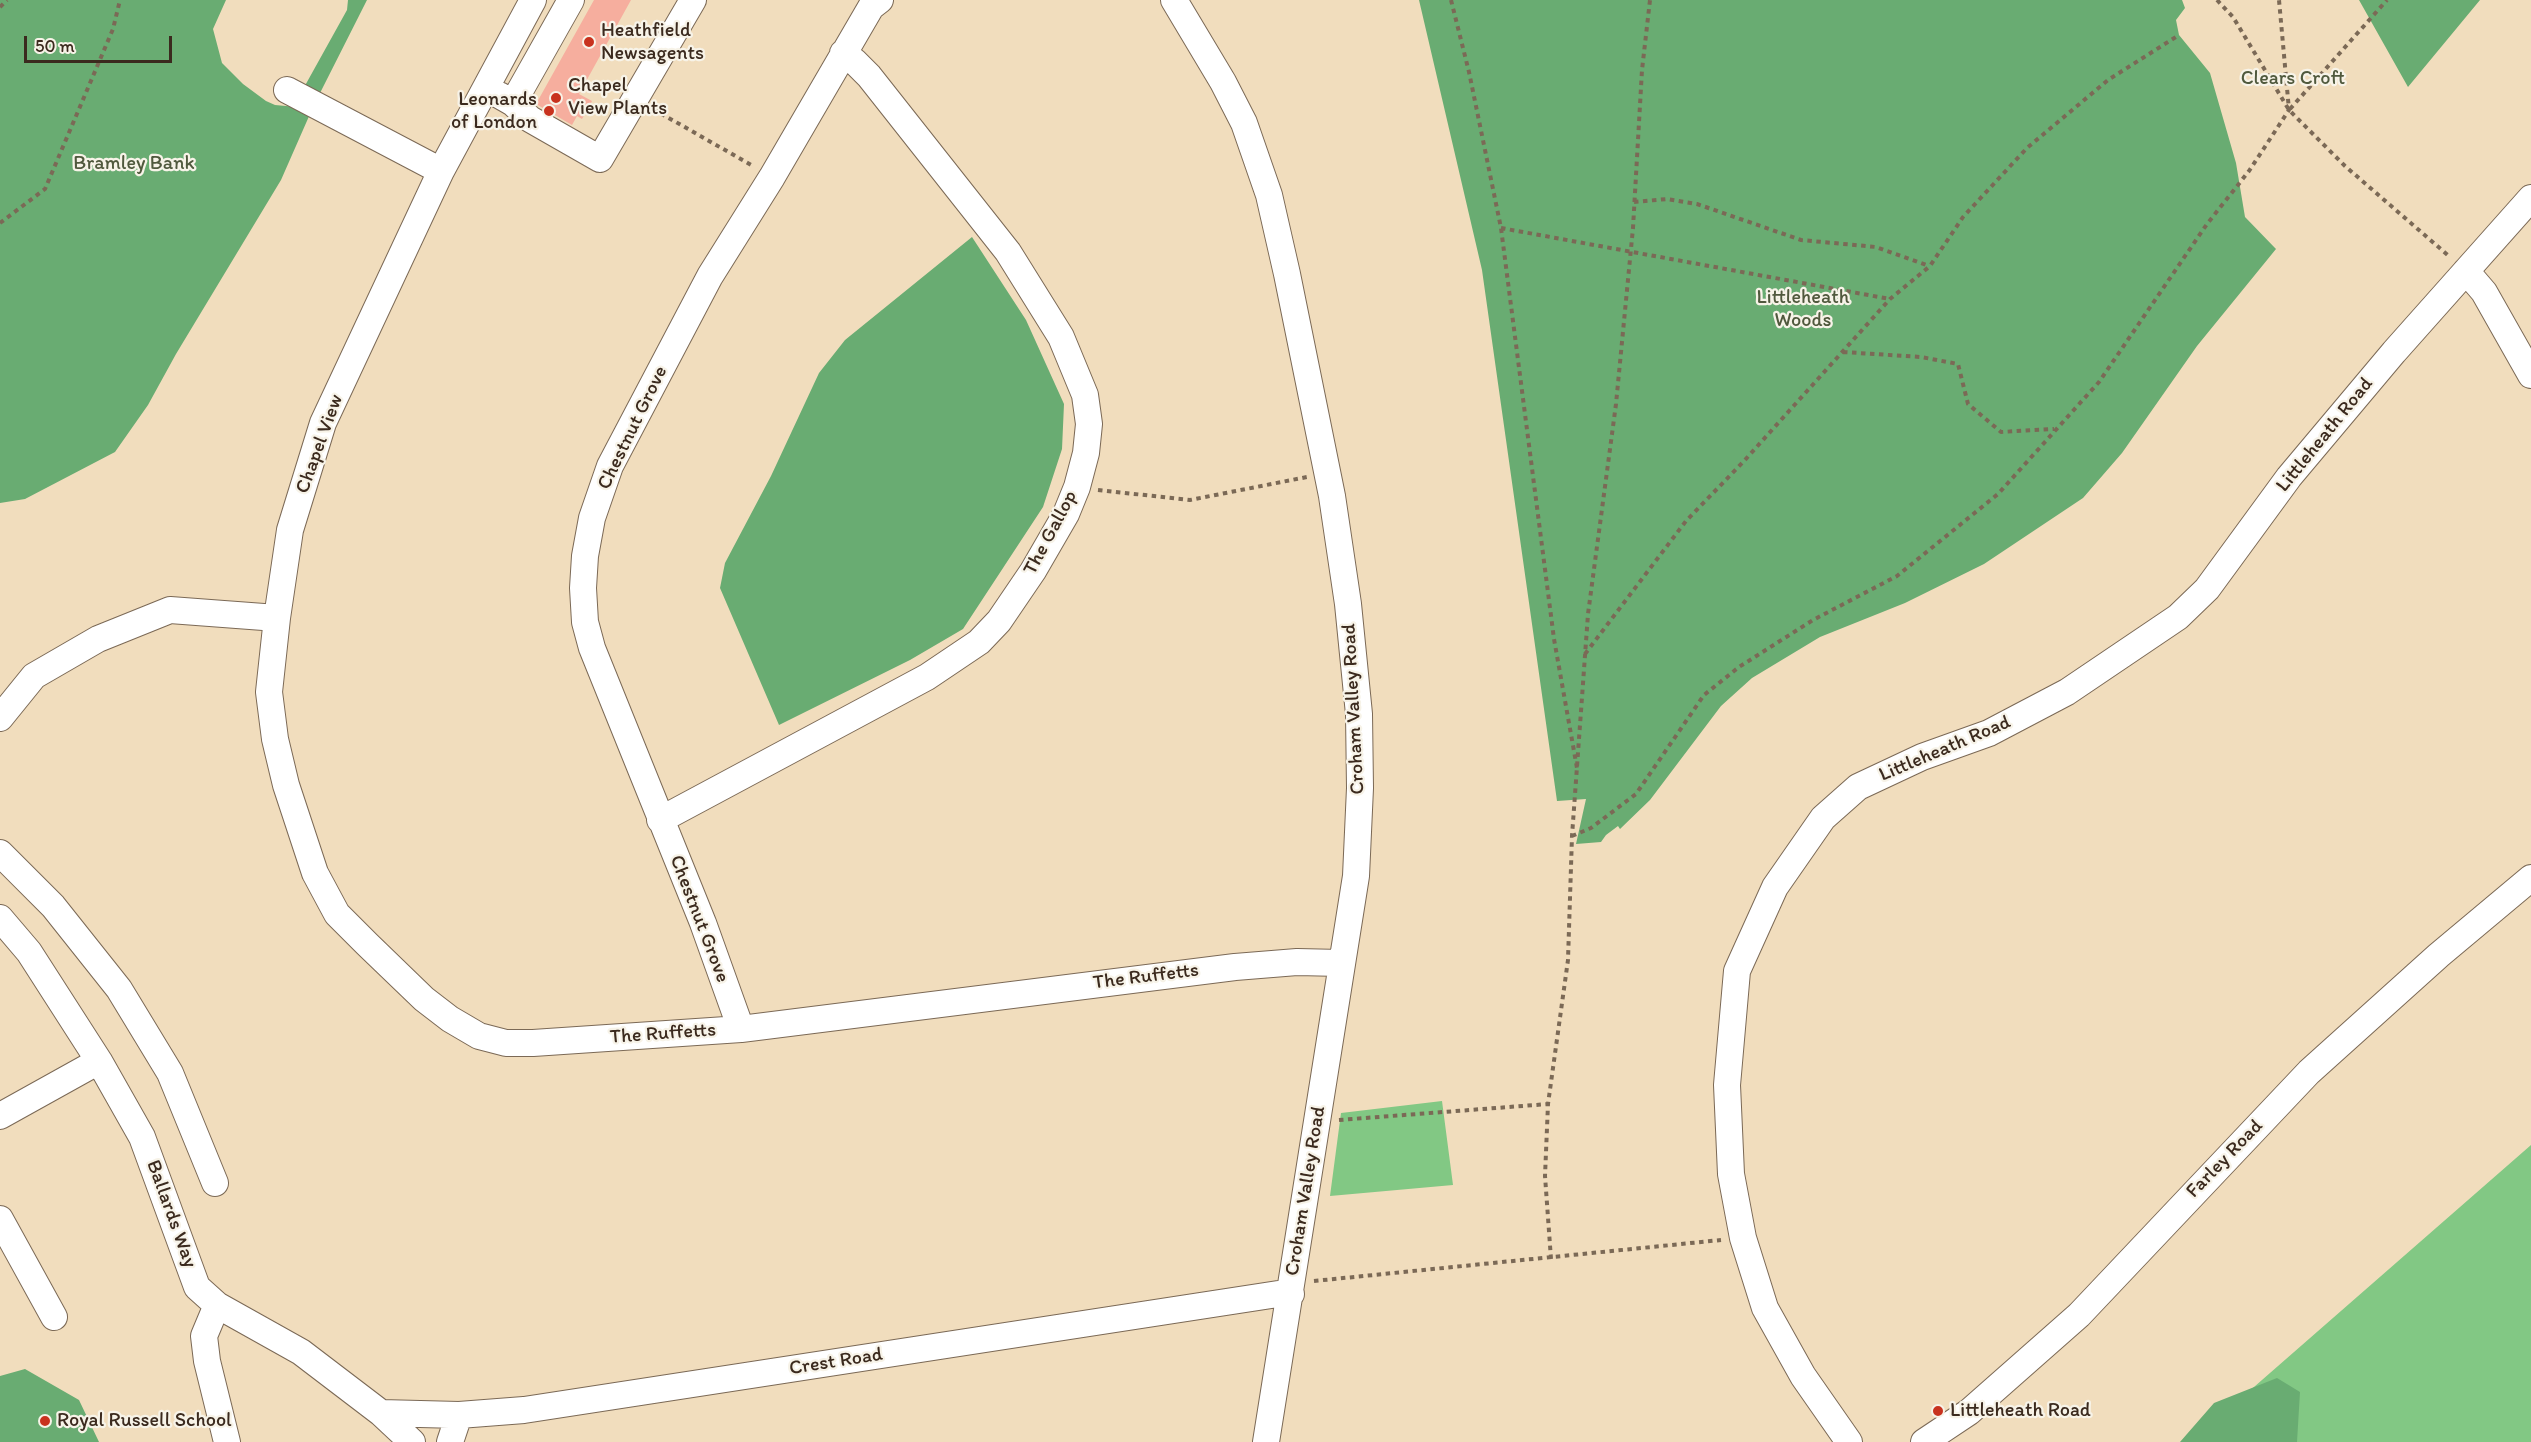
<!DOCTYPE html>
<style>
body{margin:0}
#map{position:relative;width:2531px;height:1442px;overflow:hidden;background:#f1ddbd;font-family:Itim,sans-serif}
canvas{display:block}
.scale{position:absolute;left:24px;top:36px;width:148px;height:27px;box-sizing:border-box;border:3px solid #3b2a1e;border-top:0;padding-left:8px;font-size:18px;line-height:21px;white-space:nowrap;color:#3b2a1e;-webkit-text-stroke:4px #f7f3e8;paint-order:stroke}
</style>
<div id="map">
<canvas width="2531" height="1442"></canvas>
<div class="scale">50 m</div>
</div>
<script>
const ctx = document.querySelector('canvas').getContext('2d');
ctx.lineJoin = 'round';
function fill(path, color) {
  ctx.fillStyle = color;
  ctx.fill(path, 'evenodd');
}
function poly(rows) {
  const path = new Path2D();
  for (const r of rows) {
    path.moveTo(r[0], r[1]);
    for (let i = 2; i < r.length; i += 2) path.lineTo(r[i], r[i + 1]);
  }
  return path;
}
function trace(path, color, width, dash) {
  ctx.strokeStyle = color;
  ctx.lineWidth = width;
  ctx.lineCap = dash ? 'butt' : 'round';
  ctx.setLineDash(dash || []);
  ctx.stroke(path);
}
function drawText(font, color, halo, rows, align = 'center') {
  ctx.font = font + ' Itim,sans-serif';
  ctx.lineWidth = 4.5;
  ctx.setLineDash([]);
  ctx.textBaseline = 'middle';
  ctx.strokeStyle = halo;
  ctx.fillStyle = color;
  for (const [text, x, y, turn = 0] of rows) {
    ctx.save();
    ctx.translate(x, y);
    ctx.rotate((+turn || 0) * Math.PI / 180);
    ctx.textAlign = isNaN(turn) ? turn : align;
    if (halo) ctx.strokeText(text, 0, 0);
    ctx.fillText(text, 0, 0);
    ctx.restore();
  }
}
fill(poly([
 [1442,1101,1453,1185,1330,1196,1341,1113],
 [2531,1145,2531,1442,2191,1442]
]), '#82c884');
fill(poly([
 [0,0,226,0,213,29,222,63,243,84,266,101,275,105,297,107,310,114,281,180,176,354,148,405,115,452,25,499,0,503],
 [348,0,367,0,318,97,302,91,347,10],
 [1419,0,2182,0,2185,8,2176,20,2179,35,2210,73,2236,163,2245,217,2276,249,2197,346,2122,453,2083,498,1984,564,1905,603,1820,637,1752,678,1721,706,1650,800,1620,829,1618,826,1606,835,1601,842,1576,844,1586,799,1557,801,1482,270],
 [2359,0,2480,0,2408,87],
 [972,237,1026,320,1064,404,1062,449,1043,507,963,629,910,660,779,725,720,588,725,563,771,476,819,373,845,340],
 [25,1369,79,1400,99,1442,0,1442,0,1376],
 [2277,1378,2300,1392,2297,1442,2180,1442,2214,1403]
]), '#69ac72');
fill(poly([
 [594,0,631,0,579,94,592,101,582,119,577,116,572,125,536,104]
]), '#f6ae9e');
const minor = poly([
 [1174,0,1223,82,1244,123,1269,195,1287,274,1332,496,1348,604,1359,714,1360,788,1356,876,1266,1442],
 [287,90,441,171],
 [499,95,513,103,571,0],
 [513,103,530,119,600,159,693,0],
 [2466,271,2484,292,2531,375],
 [277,618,269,692,275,739,286,785,315,873,337,914,367,944,424,999,450,1019,479,1036,506,1043,533,1043,741,1029,1235,967,1297,962,1341,963],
 [0,718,34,676,98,639,170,610,277,618,290,530,323,423,441,171,533,0],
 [660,820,927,677,979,642,999,621,1033,571,1066,514,1077,487,1086,453,1089,424,1085,395,1061,337,1008,252,869,76,854,61,843,53],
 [0,853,53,906,119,989,170,1073,215,1183],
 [0,918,29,952,99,1061,142,1137,197,1287,217,1305,301,1352,381,1413,412,1442],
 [741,1029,703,923,592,648,585,622,583,588,585,556,592,518,610,466,710,276,772,177,871,7,880,0],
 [0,1116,99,1061],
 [0,1219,54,1317],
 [217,1305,204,1336,207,1361,227,1442],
 [381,1413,459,1415,524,1410,1278,1294,1291,1294],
 [450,1442,459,1415],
 [1849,1442,1803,1376,1765,1308,1743,1238,1731,1174,1727,1085,1737,971,1775,887,1823,818,1858,787,1922,757,1989,733,2067,692,2178,617,2207,589,2289,477,2394,352,2531,198],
 [1924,1442,1969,1412,2079,1315,2309,1072,2439,955,2531,878]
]);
trace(minor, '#7b6956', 28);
trace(poly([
 [1451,0,1469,72,1501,228,1554,639,1577,768],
 [2217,0,2233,17,2289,110,2345,166,2450,257],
 [0,7,7,0],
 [653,109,753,166],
 [2290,109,2387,0],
 [1634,202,1667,199,1697,204,1801,240,1876,247,1929,266],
 [0,223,45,189,113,29,120,0],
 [1501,228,1890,299],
 [1843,352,1921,357,1958,364,1968,404,2001,432,2054,429],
 [1098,490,1190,500,1307,477],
 [1585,654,1686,521,1744,461,1890,299,1930,266,1963,217,2027,148,2108,80,2179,35],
 [1572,836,1591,828,1636,794,1704,695,1739,667,1813,620,1897,576,1998,494,2099,382,2207,224,2249,171,2289,110,2279,0],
 [1339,1120,1548,1104],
 [1551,1259,1545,1176,1548,1104,1568,960,1572,836,1588,614,1616,404,1633,228,1642,70,1650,0],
 [1314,1281,1721,1240]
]), '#7b6956', 4, [4.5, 4.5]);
trace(minor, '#fff', 26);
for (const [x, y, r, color] of [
 [589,42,6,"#c8321e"],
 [556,98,6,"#c8321e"],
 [549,111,6,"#c8321e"],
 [1938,1411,6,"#c8321e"],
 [45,1421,6,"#c8321e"]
]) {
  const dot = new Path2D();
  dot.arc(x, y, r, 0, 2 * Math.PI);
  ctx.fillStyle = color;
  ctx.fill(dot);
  trace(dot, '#f7f3e8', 2);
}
drawText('20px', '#3b2a1e', '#f7f3e8', [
 ["Heathfield",601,31],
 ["Newsagents",601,54],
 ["Chapel",568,86],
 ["View Plants",568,109],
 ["Leonards",537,100,"right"],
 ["of London",537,123,"right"],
 ["Littleheath Road",1950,1411],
 ["Royal Russell School",57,1421]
], 'left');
drawText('20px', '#50593d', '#f7f3e8', [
 ["Clears Croft",2293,79],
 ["Bramley Bank",134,164],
 ["Littleheath",1803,298],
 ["Woods",1803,321]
]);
drawText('20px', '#3b2a1e', '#f7f3e8', [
 ["Chestnut Grove",633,428,-64],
 ["Littleheath Road",2325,435,-51],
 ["Chapel View",320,444,-70],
 ["The Gallop",1051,533,-62],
 ["Croham Valley Road",1354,709,-93],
 ["Littleheath Road",1945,749,-23],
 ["Chestnut Grove",699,919,69],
 ["The Ruffetts",1146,977,-7],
 ["The Ruffetts",663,1034,-4],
 ["Farley Road",2225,1159,-46],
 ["Croham Valley Road",1306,1191,-81],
 ["Ballards Way",171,1214,70],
 ["Crest Road",836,1362,-9]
]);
</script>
